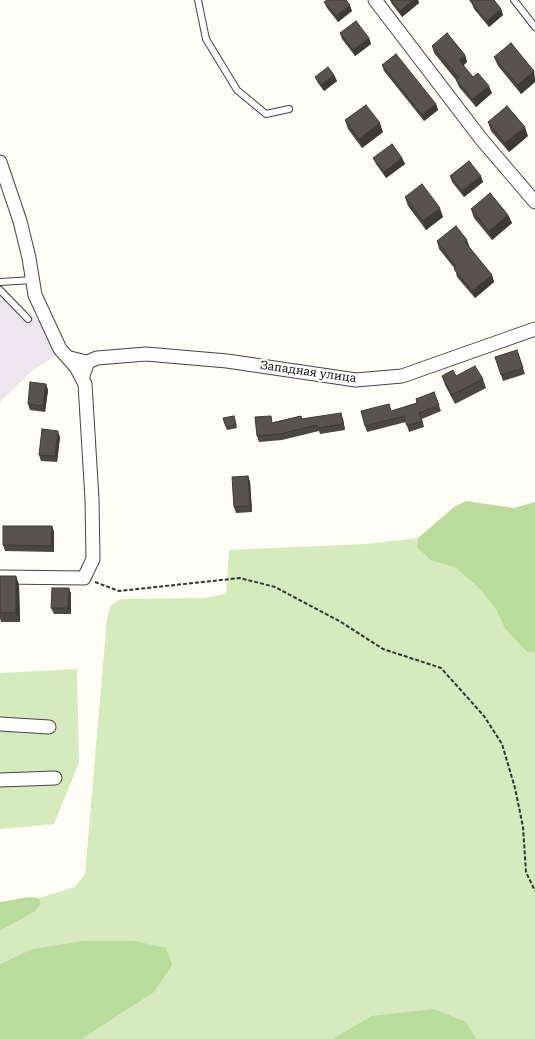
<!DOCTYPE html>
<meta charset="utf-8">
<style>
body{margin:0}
canvas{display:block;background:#fffdf5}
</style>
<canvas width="535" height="1039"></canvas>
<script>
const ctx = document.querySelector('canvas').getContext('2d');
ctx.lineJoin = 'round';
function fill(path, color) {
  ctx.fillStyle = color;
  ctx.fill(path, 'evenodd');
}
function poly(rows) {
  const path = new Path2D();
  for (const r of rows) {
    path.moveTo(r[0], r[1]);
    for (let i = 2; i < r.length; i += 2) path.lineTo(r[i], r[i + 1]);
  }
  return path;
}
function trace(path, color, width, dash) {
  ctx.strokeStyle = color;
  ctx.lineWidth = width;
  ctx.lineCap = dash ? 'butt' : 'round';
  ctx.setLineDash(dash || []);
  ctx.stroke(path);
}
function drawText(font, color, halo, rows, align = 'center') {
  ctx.font = font + ' "Roboto Serif",serif';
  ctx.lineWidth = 4;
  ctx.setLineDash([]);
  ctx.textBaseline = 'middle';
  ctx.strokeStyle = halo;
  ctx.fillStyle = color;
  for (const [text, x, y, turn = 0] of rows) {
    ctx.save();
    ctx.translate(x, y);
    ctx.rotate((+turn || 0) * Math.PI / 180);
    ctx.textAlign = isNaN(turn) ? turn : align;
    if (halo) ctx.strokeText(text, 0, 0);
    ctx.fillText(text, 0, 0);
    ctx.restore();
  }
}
fill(poly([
 [0,284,40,322,56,356,33,370,0,402]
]), '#eee6ef');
fill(poly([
 [418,538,417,547,430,560,456,568,481,590,496,610,505,629,527,652,535,652,535,1039,477,1039,466,1022,371,1016,332,1039,82,1039,153,993,32,949,0,964,0,931,36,911,41,904,39,898,75,887,85,874,107,618,111,605,121,599,203,598,226,594,229,550,366,544],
 [77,669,79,763,54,824,0,829,0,673]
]), '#d5ebbd');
fill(poly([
 [466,501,514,508,535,502,535,652,527,652,505,629,496,610,481,590,456,568,430,560,417,547,418,538,454,507],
 [28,897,39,898,41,904,36,911,0,931,0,902],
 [84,941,134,941,166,948,172,965,153,993,82,1039,0,1039,0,964,32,949],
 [434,1009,466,1022,477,1039,332,1039,371,1016]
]), '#b9dc9c');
const service = poly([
 [198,0,206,39,237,90,266,114,289,109],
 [514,0,535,27],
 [0,282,33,280],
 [0,290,28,319],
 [68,354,92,360,85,381]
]);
const minor = poly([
 [375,0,482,140,535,202],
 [0,162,20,221,29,258,35,295,60,349,76,367,85,384,92,499,93,559,84,578,0,577],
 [76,367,97,358,146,354,227,361,356,380,402,376,535,329],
 [0,724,49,727],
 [0,780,55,778]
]);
trace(service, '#444', 8);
trace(minor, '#444', 15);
trace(poly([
 [95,582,119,591,240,578,275,587,341,622,383,649,441,668,484,716,502,744,515,788,523,827,526,872,535,891]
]), '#333', 2, [4, 2]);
trace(service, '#fff', 6);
trace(minor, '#fff', 13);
fill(poly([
 [390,0,418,0,419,3,402,17,392,4],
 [469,0,494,0,501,9,503,15,489,27,474,9,472,4],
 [324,2,352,11,338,22,327,8],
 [340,33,369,38,371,44,355,56,342,39],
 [432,46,465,55,467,62,463,66,473,77,492,93,476,107,459,87,456,80,434,53],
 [494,57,534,71,535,82,521,94,498,66],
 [382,65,436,104,438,110,424,121,384,71],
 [334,75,337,81,324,91,318,83,315,77],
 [345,120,383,132,362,148,348,129],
 [488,122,528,136,509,152,491,131],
 [373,158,402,158,405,164,386,178,376,164],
 [450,176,483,182,464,197,452,182],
 [405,197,443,217,426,230,408,206],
 [471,209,508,215,512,223,492,240,474,218],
 [437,241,470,248,492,275,494,282,475,298,457,277,455,269,439,249],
 [519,356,525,374,503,381,501,375],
 [442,376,456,376,483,379,486,388,455,404,445,385],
 [46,384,48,390,45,412,30,410,28,404],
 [434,392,441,411,422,419,424,427,409,432,406,422,367,432,365,426,392,411,417,403],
 [301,416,302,419,343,419,345,430,320,434,319,431,282,440,259,442,257,436,274,422],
 [235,419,237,428,227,430,226,427],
 [60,437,57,462,41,461,39,455],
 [248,476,250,482,252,512,236,513,234,507],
 [52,526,54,532,54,552,5,551,3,545],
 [0,576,16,576,19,585,20,622,1,622,0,618],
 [69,588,71,594,71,614,54,614,51,608]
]), '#4d4742');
fill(poly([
 [413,0,418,0,419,3,402,17,400,11],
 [350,5,352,11,338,22,336,16],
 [501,9,503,15,489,27,487,21],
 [369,38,371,44,355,56,353,50],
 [465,55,467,62,461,67,459,60],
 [534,71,535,82,521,94,518,85],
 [334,75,337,81,324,91,321,85],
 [489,86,492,93,476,107,473,99],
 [436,104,438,110,424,121,422,115],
 [380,123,383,132,362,148,359,139],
 [525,127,528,136,509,152,505,143],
 [402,158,405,164,386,178,384,172],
 [481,176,483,182,464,197,462,191],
 [440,208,443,217,426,230,423,221],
 [508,215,512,223,492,240,489,231],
 [467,240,470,248,468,250,465,242],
 [492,275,494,282,475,298,472,291],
 [46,384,48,390,45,412,43,406],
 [341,413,343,419,345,430,343,424],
 [58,431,60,437,57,462,55,456],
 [248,476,250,482,252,512,250,506],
 [52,526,54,532,54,552,51,546],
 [16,576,19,585,20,622,16,613],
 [69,588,71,594,71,614,68,608]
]), '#3f3936');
const building = poly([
 [327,0,346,0,350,5,336,16,324,2,327,0],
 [391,0,413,0,400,11,391,0],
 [471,0,494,0,501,9,487,21,472,3,473,2,471,0],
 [356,21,369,38,353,50,340,33,356,21],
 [447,33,465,55,459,60,473,77,478,73,489,86,473,99,456,80,459,78,432,46,447,33],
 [511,43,534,71,518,85,494,57,511,43],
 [396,54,436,104,422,115,382,65,396,54],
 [328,67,334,75,321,85,315,77,328,67],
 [366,105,380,123,359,139,345,120,366,105],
 [507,106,525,127,505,143,488,122,507,106],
 [392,144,402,158,384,172,373,158,392,144],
 [469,161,481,176,462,191,450,176,469,161],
 [422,184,440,208,423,221,405,197,422,184],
 [490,193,508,215,489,231,471,209,490,193],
 [456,226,467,240,465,242,492,275,472,291,454,269,456,267,437,241,456,226],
 [517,350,523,368,501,375,495,357,517,350],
 [475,366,483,379,452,395,442,376,453,370,456,376,475,366],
 [30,382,46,384,43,406,28,404,30,382],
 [434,392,439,405,419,413,422,421,407,426,404,416,365,426,361,411,389,404,391,411,417,403,416,399,434,392],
 [341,413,343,424,318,428,317,425,280,434,257,436,255,417,271,416,272,423,301,416,301,419,341,413],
 [234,416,236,425,226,427,223,418,234,416],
 [42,429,58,431,55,456,39,455,42,429],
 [248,476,250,506,234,507,232,477,248,476],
 [3,526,52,526,51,546,3,545,3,526],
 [0,576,16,576,16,613,0,613,0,576],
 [52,588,69,588,68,608,51,608,52,588]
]);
fill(building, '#5a524d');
trace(building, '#3f3936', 1);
drawText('12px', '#111', '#fff', [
 ["Западная улица",308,372,8]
]);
</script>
